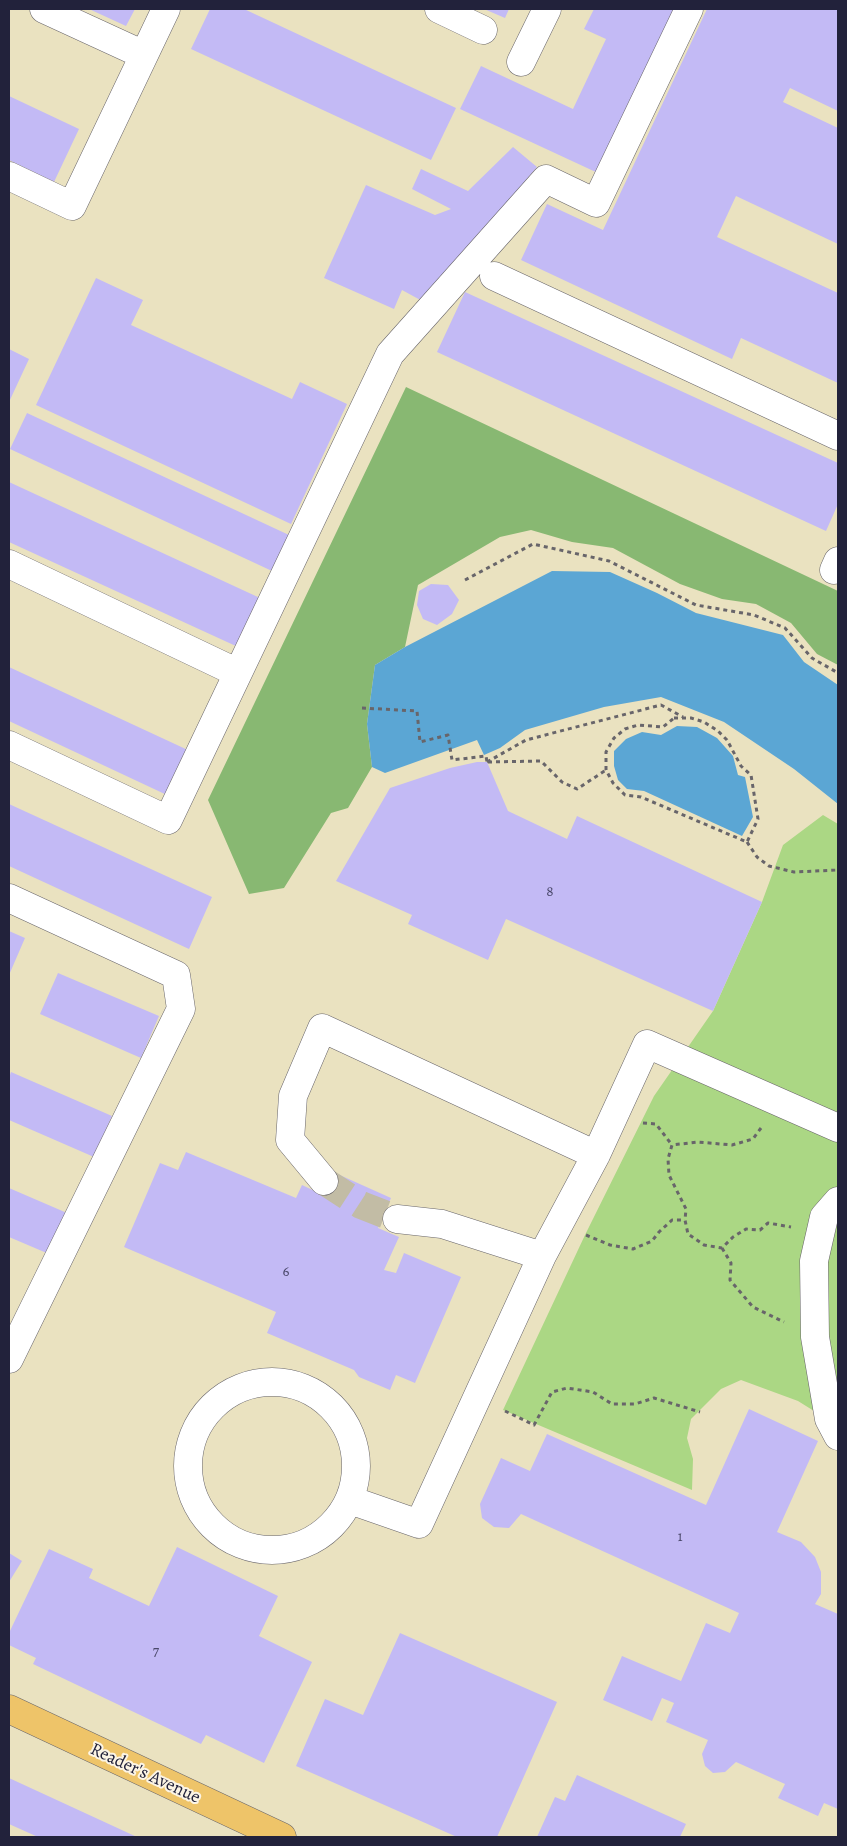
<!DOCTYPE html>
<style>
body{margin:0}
#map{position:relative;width:847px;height:1846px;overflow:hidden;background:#eae2c0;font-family:Alegreya,serif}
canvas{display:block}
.frame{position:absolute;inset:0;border:10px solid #22223b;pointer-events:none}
</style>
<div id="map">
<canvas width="847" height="1846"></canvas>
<div class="frame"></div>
</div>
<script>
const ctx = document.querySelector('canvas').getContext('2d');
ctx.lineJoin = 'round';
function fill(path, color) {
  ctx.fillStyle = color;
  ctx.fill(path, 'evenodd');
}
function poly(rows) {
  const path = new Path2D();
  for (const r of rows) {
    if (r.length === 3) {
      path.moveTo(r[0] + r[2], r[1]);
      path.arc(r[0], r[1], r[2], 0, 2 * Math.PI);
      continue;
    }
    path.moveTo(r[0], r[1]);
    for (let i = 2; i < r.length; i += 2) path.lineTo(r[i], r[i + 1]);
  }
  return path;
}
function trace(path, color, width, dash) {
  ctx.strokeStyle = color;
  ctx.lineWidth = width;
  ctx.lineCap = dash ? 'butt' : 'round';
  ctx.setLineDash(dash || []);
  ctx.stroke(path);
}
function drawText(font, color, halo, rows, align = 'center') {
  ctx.font = font + ' Alegreya,serif';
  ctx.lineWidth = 4;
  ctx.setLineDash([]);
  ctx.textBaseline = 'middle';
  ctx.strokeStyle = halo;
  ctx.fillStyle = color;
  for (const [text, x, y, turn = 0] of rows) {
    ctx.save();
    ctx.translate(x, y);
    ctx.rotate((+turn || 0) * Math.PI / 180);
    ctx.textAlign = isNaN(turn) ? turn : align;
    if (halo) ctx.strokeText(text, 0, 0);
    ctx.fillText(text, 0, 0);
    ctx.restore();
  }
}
fill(poly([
 [823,815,838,824,838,1426,798,1401,741,1380,721,1389,691,1419,687,1438,693,1459,692,1490,503,1410,585,1235,654,1096,713,1011,762,902,783,845]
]), '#abd784');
fill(poly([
 [406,387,838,591,838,665,817,654,791,623,756,604,722,599,680,584,613,548,572,542,531,530,500,537,418,585,405,647,375,665,367,724,372,767,348,808,331,813,284,888,249,894,208,800]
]), '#88b872');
fill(poly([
 [552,571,610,572,657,593,696,613,783,635,804,662,838,685,838,804,794,769,724,722,661,697,604,707,525,730,500,748,484,755,477,740,385,773,372,767,367,724,375,665,405,647],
 [677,726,697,727,717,738,733,756,738,775,745,777,753,817,742,836,644,791,627,789,618,780,614,766,614,751,626,739,642,732,661,735]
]), '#5ba6d4');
fill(poly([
 [89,9,135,9,126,26],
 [210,9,244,9,456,108,431,160,191,49],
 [484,9,509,9,505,18],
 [594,9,677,9,600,174,460,109,481,66,573,109,606,39,584,29],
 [707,9,838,9,838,111,790,88,783,102,838,128,838,244,736,196,717,237,838,293,838,383,741,338,732,359,521,260,547,204,603,230],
 [9,96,79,129,54,182,9,160],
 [513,147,537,167,424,302,402,290,394,309,324,278,366,185,435,215,451,209,412,189,421,169,468,191],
 [96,278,143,300,131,325,292,399,300,382,347,404,291,524,36,405],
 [465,292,838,463,838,504,826,531,437,352],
 [9,349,29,359,9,402],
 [27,413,289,535,272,571,10,449],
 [9,482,260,598,238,647,9,542],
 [431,584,448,585,459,600,452,614,437,625,423,619,417,605,419,591],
 [9,667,190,751,169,796,9,721],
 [477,762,487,762,508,811,567,839,577,816,762,902,713,1011,506,919,488,960,408,924,412,915,336,881,390,788,450,768],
 [9,804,212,897,189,949,9,866],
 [9,931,25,938,9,975],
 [58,973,159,1016,141,1058,40,1014],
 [11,1072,112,1116,94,1157,9,1120,9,1078],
 [186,1152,296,1198,302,1185,323,1195,333,1172,391,1198,378,1228,399,1237,384,1270,396,1273,404,1253,461,1277,415,1383,396,1375,390,1390,359,1377,354,1370,267,1333,276,1312,124,1247,160,1163,178,1170],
 [9,1188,67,1213,49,1254,9,1237],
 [749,1409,818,1441,777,1532,801,1542,815,1557,821,1572,821,1594,815,1604,838,1614,838,1809,824,1803,818,1816,778,1798,785,1784,736,1762,725,1772,713,1773,705,1766,702,1754,708,1740,666,1722,674,1703,662,1698,652,1721,603,1700,622,1656,681,1681,706,1623,730,1633,739,1613,521,1514,509,1528,494,1527,482,1518,480,1504,501,1458,530,1471,547,1434,706,1505],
 [177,1547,278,1596,259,1636,312,1662,264,1763,206,1735,201,1744,33,1664,36,1658,9,1645,9,1633,49,1549,93,1569,89,1578,149,1606],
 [9,1553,22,1561,9,1582],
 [400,1633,557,1702,497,1837,457,1837,296,1766,325,1699,363,1715],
 [577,1775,686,1824,680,1837,537,1837,555,1797,565,1801],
 [9,1778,137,1837,38,1837,9,1824]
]), '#c3baf5');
trace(poly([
 [324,1181,361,1205,397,1219]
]), '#c2bca5', 28, [28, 14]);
const minor = poly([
 [44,9,144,55],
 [439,9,483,30],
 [521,62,547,9],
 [9,176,72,206,166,9],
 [494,276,838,436],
 [9,564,238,673],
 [834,570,838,561],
 [9,745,168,820,390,354,546,179,596,203,689,9],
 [9,898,176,975,181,1009,9,1359],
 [324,1181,290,1140,293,1096,322,1028,596,1155,647,1044,838,1128],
 [838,1201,824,1217,814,1261,815,1337,829,1419,838,1436],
 [397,1219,442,1224,542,1256,596,1155],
 [272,1466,84],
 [350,1500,419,1524,542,1256]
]);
const major = poly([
 [9,1709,282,1837]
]);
trace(minor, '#68656a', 29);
trace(major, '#68656a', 29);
trace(poly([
 [465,580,533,544,609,561,696,605,754,615,785,628,812,658,838,673],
 [362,708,417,711,420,742,448,735,452,760,486,756,487,762],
 [674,718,691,718,704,722,718,731,727,740,741,766,751,775,758,819,747,842,641,797,625,795,613,783,606,770,606,752,614,738,625,729,638,725,663,727,674,718],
 [487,762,526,740,661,705,683,717],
 [488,762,541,761,562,782,577,789,606,770],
 [747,842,757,857,769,866,794,872,838,870],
 [643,1123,656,1124,672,1145],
 [761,1128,753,1139,732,1145,698,1142,672,1145,668,1159,669,1175,686,1209,685,1220,688,1234,704,1245,722,1248,733,1237,746,1229,760,1230,768,1223,791,1227],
 [586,1235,610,1245,633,1249,652,1241,659,1232,672,1220,685,1220],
 [722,1248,731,1263,730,1280,753,1307,784,1322],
 [505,1411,534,1425,552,1392,567,1388,593,1392,612,1404,635,1404,654,1398,700,1412]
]), '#68656a', 3, [4, 4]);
trace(minor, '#fff', 28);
trace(major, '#eec469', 28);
drawText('15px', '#4a486a', null, [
 ["8",550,892],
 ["6",286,1272],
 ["1",680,1537],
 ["7",156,1652]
]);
drawText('18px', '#22223b', '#fcf5e5', [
 ["Reader's Avenue",145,1774,25]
]);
</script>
